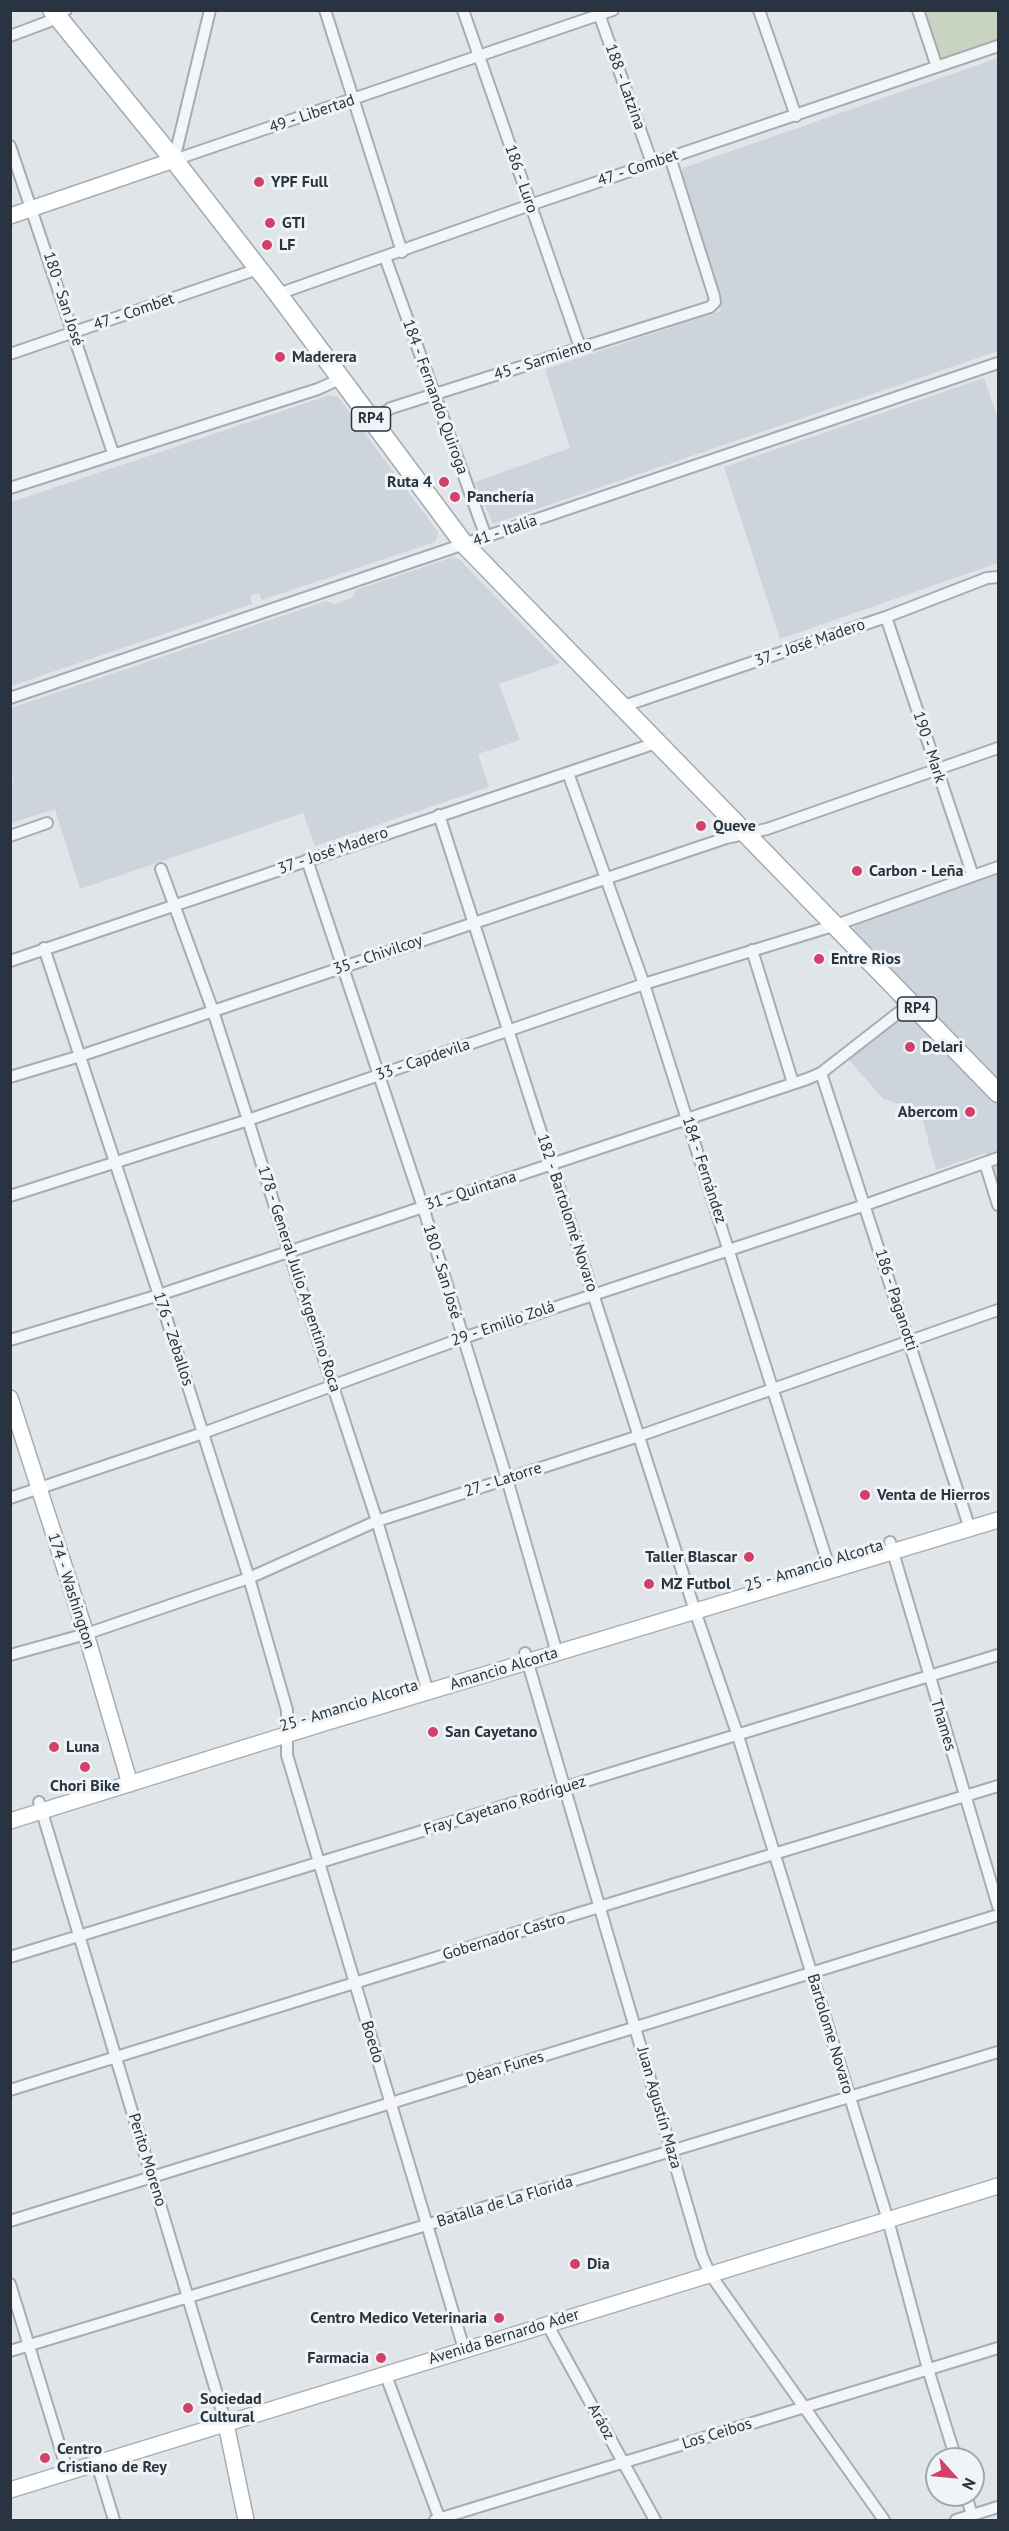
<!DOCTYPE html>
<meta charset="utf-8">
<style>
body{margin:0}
#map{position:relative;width:1009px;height:2531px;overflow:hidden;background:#e0e5e9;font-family:"PT Sans",sans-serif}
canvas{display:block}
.frame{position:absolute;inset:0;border:12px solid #283541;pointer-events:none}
.north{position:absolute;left:925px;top:2447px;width:60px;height:60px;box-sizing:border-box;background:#f0f4f7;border:2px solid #a0a8ae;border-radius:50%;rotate:117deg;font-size:16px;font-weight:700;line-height:24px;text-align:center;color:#283541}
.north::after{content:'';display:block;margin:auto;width:21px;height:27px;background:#d2416a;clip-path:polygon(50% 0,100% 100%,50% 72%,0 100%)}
</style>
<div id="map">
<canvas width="1009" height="2531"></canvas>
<div class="frame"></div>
<div class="north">N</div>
</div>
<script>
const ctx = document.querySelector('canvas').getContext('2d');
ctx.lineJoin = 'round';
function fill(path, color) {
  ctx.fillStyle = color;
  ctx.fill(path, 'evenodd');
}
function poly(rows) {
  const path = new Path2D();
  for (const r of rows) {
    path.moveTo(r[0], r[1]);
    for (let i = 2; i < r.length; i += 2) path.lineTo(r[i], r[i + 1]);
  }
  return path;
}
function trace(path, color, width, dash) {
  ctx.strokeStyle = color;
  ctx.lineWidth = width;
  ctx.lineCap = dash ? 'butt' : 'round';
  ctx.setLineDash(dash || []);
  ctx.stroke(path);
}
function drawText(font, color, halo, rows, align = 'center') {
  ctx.font = font + ' "PT Sans",sans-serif';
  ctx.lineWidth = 6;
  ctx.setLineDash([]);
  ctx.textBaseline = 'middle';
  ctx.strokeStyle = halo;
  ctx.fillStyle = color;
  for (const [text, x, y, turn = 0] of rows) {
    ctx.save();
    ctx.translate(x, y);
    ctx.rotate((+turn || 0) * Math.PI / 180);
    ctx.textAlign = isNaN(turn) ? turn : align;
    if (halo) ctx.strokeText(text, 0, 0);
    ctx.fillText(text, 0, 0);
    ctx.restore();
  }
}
fill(poly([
 [998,58,998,351,493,524,475,482,570,448,545,369,721,311,680,174,683,168],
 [984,378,998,418,998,563,780,639,724,467],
 [330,395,338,397,438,532,435,542,262,600,259,593,250,596,252,604,11,686,11,502],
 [453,557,459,559,560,663,499,684,520,740,478,754,489,787,315,846,303,813,80,889,55,809,12,823,11,784,14,782,10,770,11,708,326,601,334,604,352,598,356,590],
 [998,873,998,1194,985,1153,936,1170,920,1110,883,1099,845,1055,915,998,852,934,857,922]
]), '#ced4db');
fill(poly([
 [923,11,998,11,998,39,942,59]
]), '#c8d4c1');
const street = poly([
 [325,10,402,252],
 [463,10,580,347],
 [759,10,796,116],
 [918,10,937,67],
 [598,11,652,163],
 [10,36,50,21,66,10],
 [10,146,113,453],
 [174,160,613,10],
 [174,160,210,10],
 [385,257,486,537],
 [278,294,530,205,998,46],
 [10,354,258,269],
 [372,421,391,408,710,307,715,302,714,296,670,157],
 [10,488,318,389,340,379],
 [886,617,973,876],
 [10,698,998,363],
 [621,707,886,617,987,578,998,577],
 [568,773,644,984,830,1570],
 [439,815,695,1611,738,1736,888,2220,928,2369,956,2459],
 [10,836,47,823],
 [307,860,423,1207,507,1479,557,1653],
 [161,869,213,1011,248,1120,289,1252,377,1521,428,1692],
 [44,948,159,1295,249,1578,287,1710,287,1755,464,2349],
 [752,950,793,1083],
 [10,961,656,743],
 [821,1073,970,1529],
 [10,1077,80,1056,726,838,767,829,998,748],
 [985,1163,998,1205],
 [10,1196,248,1120,644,984,836,925,998,867],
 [10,1340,159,1295,807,1079,821,1073,911,1003],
 [10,1498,203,1433,463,1338,865,1205,998,1158],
 [890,1542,998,1906],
 [525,1653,702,2256,710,2274,884,2520],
 [10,1655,86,1634,249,1578,377,1521,639,1436,998,1310],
 [39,1802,226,2424],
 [10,1957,998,1655],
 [10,2090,599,1907,998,1786],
 [10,2221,998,1915],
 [10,2284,68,2473],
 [547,2324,655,2520],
 [10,2351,998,2052],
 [385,2373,440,2520],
 [97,2464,114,2520],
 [966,2495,972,2515],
 [435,2520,998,2348],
 [956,2520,998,2507]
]);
const secondary = poly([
 [10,216,174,160],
 [10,1398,86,1634,130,1784],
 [10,1821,321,1724,998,1520],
 [226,2424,246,2520],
 [10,2490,998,2186]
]);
const primary = poly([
 [52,10,174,160,278,294,464,544,998,1093]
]);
trace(street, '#a5adb3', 14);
trace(secondary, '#a5adb3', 18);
trace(primary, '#9fabb6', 21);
trace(street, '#f3f5f8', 10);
trace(secondary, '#fff', 15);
trace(primary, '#fff', 18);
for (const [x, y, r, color] of [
 [259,182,6,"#d2416a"],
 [270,223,6,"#d2416a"],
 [267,245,6,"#d2416a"],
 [280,357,6,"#d2416a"],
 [444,482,6,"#d2416a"],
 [455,497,6,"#d2416a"],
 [701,826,6,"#d2416a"],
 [857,871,6,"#d2416a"],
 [819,959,6,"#d2416a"],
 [910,1047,6,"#d2416a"],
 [970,1112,6,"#d2416a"],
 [865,1495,6,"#d2416a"],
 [749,1557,6,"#d2416a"],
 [649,1584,6,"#d2416a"],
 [433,1732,6,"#d2416a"],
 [54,1747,6,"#d2416a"],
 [85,1767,6,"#d2416a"],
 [575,2264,6,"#d2416a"],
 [499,2318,6,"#d2416a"],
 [381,2358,6,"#d2416a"],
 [188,2408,6,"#d2416a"],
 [45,2458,6,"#d2416a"]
]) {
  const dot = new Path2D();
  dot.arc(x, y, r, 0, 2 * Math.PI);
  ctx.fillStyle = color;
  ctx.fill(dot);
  trace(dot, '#f0f4f7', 2);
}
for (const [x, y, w] of [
 [371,419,39],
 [917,1009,39]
]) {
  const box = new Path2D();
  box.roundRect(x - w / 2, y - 12, w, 24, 4.5);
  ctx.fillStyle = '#f0f4f7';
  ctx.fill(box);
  trace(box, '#283541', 1.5);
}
drawText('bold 15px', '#283541', null, [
 ["RP4",371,419],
 ["RP4",917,1009]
]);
drawText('16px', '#283541', '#f0f4f7', [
 ["188 - Latzina",625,87,70],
 ["49 - Libertad",312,114,-19],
 ["47 - Combet",638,168,-19],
 ["186 - Luro",521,179,71],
 ["180 - San José",63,299,72],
 ["47 - Combet",134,312,-19],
 ["45 - Sarmiento",543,360,-18],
 ["184 - Fernando Quiroga",435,397,70],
 ["41 - Italia",505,531,-19],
 ["37 - José Madero",810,643,-19],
 ["190 - Mark",929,747,72],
 ["37 - José Madero",333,851,-19],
 ["35 - Chivilcoy",378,955,-19],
 ["33 - Capdevila",423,1060,-19],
 ["184 - Fernández",704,1170,72],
 ["31 - Quintana",471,1191,-18],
 ["182 - Bartolomé Novaro",567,1213,72],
 ["180 - San José",442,1272,73],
 ["178 - General Julio Argentino Roca",299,1279,72],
 ["186 - Paganotti",896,1300,72],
 ["29 - Emilio Zolá",503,1324,-19],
 ["176 - Zeballos",173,1339,72],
 ["27 - Latorre",503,1480,-18],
 ["25 - Amancio Alcorta",814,1566,-17],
 ["174 - Washington",71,1591,72],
 ["Amancio Alcorta",504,1669,-17],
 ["25 - Amancio Alcorta",349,1706,-17],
 ["Thames",943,1725,73],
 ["Fray Cayetano Rodríguez",505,1806,-17],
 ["Gobernador Castro",504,1937,-17],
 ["Bartolome Novaro",830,2034,73],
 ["Boedo",372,2042,73],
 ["Déan Funes",505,2068,-17],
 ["Juan Agustín Maza",659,2108,74],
 ["Perito Moreno",147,2160,73],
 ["Batalla de La Florida",505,2202,-17],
 ["Avenida Bernardo Ader",504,2337,-17],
 ["Aráoz",601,2422,61],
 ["Los Ceibos",717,2434,-17]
]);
drawText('bold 16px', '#283541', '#f0f4f7', [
 ["YPF Full",271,182],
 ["GTI",282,223],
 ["LF",279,245],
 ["Maderera",292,357],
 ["Ruta 4",432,482,"right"],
 ["Panchería",467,497],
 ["Queve",713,826],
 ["Carbon - Leña",869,871],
 ["Entre Rios",831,959],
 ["Delari",922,1047],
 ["Abercom",958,1112,"right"],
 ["Venta de Hierros",877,1495],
 ["Taller Blascar",737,1557,"right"],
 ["MZ Futbol",661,1584],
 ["San Cayetano",445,1732],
 ["Luna",66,1747],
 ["Chori Bike",85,1786,"center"],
 ["Dia",587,2264],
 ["Centro Medico Veterinaria",487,2318,"right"],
 ["Farmacia",369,2358,"right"],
 ["Sociedad",200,2399],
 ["Cultural",200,2417],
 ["Centro",57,2449],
 ["Cristiano de Rey",57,2467]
], 'left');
</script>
